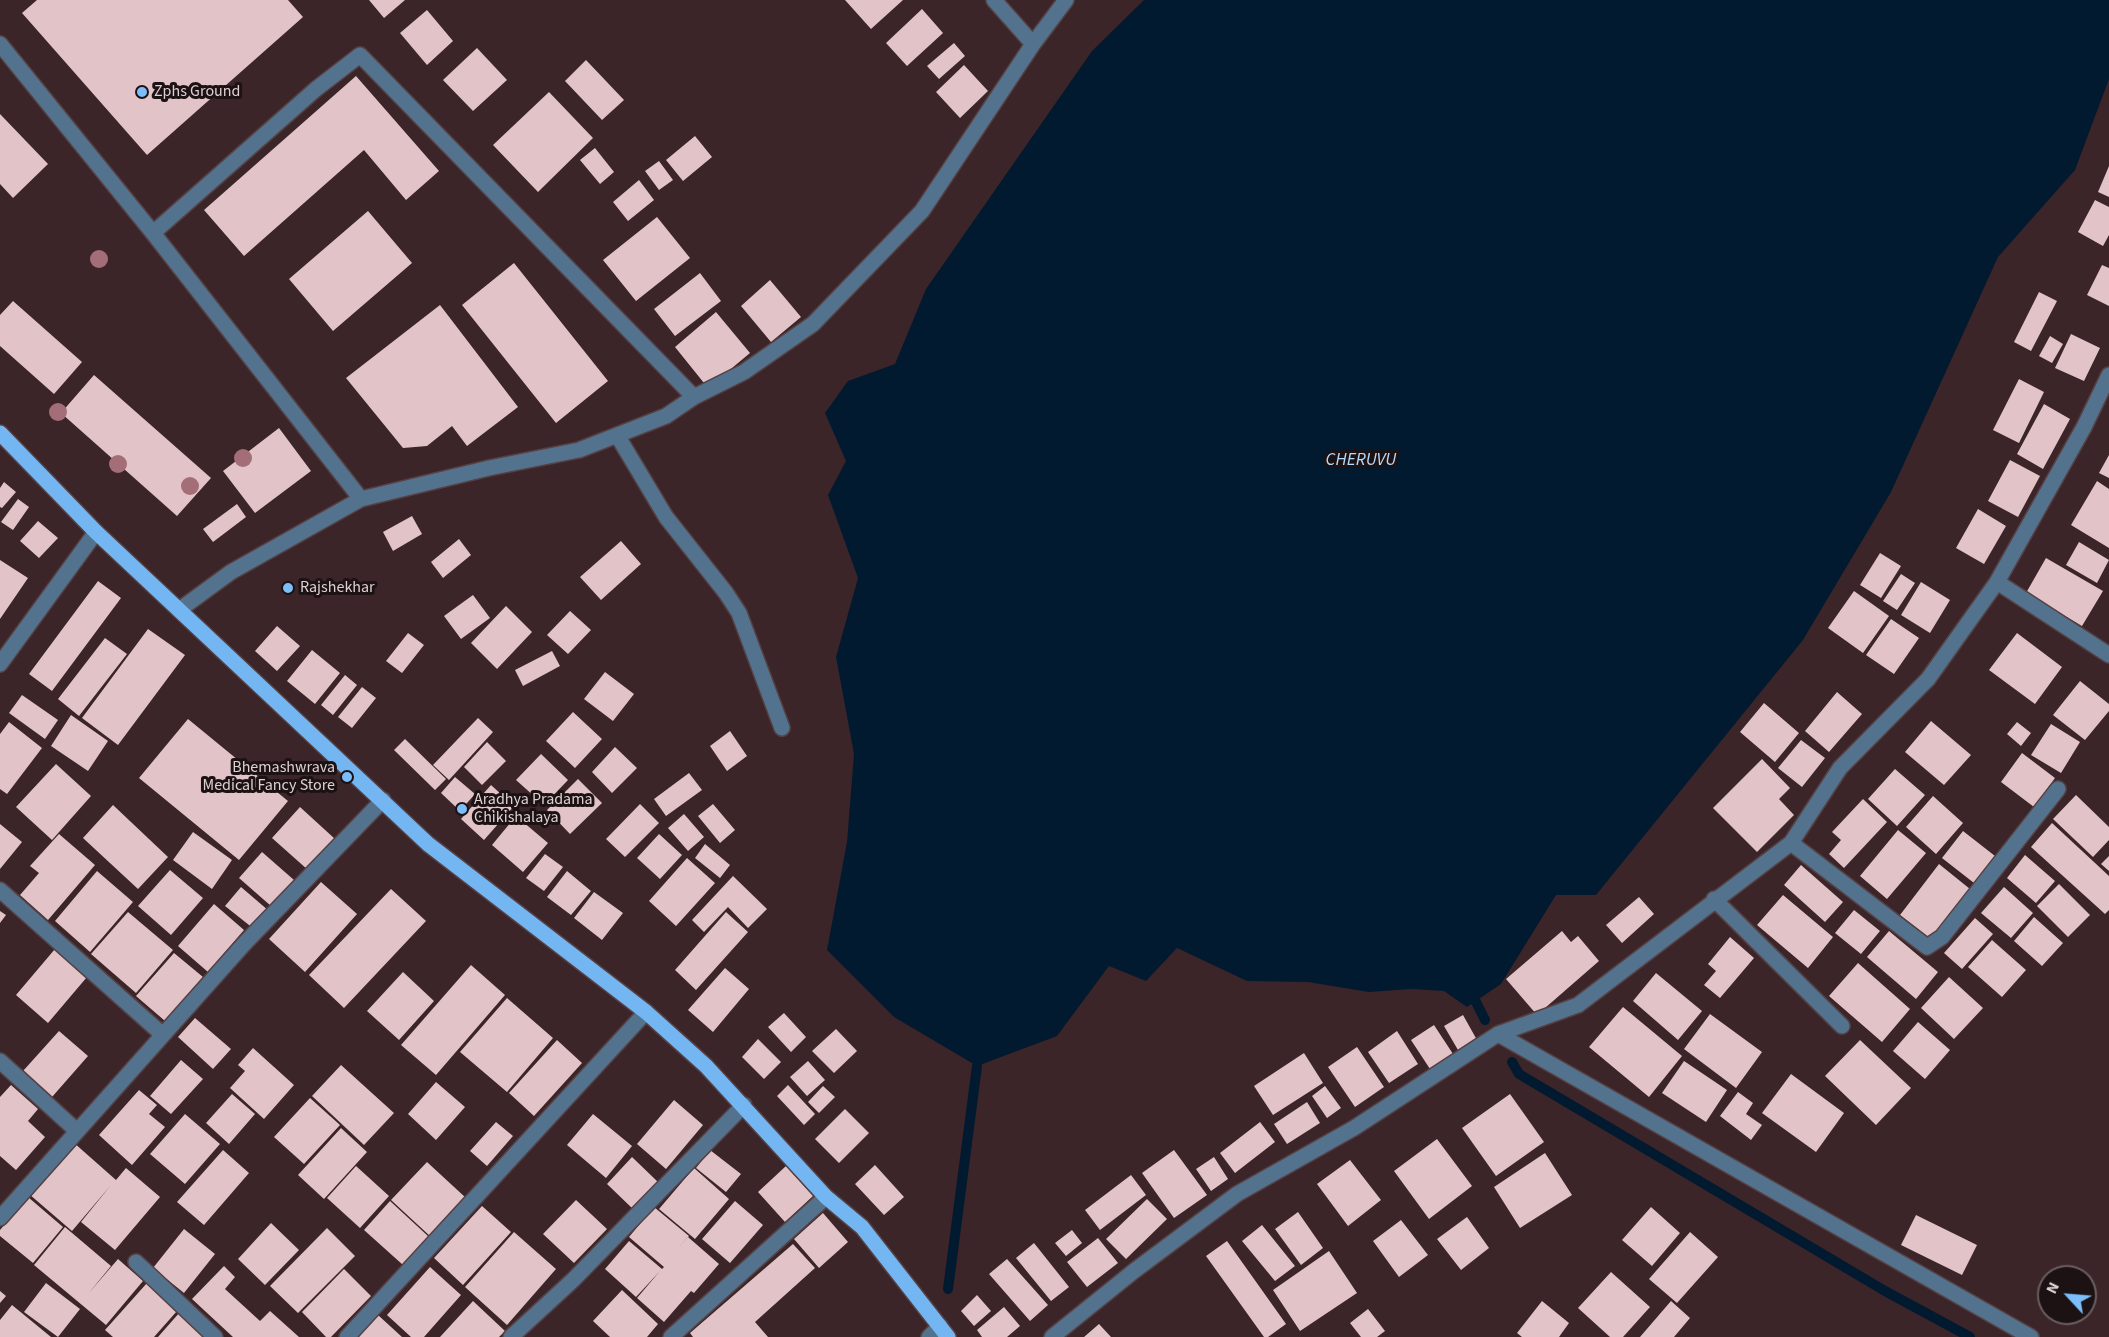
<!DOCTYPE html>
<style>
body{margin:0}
#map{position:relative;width:2109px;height:1337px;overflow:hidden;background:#3b2529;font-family:"Source Sans 3",sans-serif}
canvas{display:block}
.north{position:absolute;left:2037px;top:1265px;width:60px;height:60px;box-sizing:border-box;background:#1c1213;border:2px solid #6a5e5f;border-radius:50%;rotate:296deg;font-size:16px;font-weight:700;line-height:24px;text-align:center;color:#dfd0d2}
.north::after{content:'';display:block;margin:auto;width:21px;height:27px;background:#7cbef9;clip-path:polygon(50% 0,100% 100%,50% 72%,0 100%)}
</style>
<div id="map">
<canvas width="2109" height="1337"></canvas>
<div class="north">N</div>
</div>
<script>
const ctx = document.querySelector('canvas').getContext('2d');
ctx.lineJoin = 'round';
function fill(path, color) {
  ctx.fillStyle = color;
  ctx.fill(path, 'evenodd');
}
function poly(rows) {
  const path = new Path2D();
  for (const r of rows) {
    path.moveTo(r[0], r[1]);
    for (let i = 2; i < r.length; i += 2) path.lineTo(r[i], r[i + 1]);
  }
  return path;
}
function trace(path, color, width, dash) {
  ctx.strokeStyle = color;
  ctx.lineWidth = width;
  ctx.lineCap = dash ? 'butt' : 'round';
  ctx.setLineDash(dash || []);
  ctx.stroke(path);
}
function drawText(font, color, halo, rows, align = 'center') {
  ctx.font = font + ' "Source Sans 3",sans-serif';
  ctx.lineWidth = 6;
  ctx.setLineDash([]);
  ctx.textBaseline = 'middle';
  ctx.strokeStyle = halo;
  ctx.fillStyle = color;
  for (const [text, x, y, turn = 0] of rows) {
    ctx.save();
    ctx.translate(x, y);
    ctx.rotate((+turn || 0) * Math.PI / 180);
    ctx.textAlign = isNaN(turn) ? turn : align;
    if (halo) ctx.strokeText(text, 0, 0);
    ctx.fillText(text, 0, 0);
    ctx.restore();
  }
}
fill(poly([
 [1144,0,2109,0,2109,79,2075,170,1998,257,1891,492,1803,640,1596,895,1556,895,1501,984,1467,1007,1444,991,1411,989,1369,992,1308,982,1247,981,1177,948,1146,981,1109,966,1057,1036,977,1066,894,1017,827,950,847,842,854,754,836,657,858,578,828,495,846,461,825,413,848,381,895,364,926,289,1092,51]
]), '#021a2f');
trace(poly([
 [1469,988,1485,1020],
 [1512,1062,1519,1074,1885,1291,1970,1337],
 [948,1289,977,1066]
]), '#021a2f', 10);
fill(poly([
 [37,0,288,0,303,17,147,155,22,13],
 [369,0,405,0,384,18],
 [845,0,903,0,871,29],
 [922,9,943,33,907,66,886,43],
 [427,10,453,41,427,65,400,33],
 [954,43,965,56,939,79,927,66],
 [477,48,507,80,473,111,443,80],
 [586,60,624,100,602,120,565,81],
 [964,65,988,91,960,118,936,92],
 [356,76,439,171,406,200,364,150,244,256,204,210],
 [549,92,593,138,538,192,493,145],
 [0,114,48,164,13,198,0,184],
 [695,136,712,157,683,181,666,160],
 [595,148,614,172,600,184,580,160],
 [659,161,673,180,659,190,645,171],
 [2109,166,2109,197,2098,192],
 [639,180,654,200,628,221,613,202],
 [2095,200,2109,207,2109,235,2103,246,2078,232],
 [368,211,412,263,333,331,289,279],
 [657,217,690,258,636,301,603,260],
 [514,263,608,381,556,423,462,305],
 [2102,265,2109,268,2109,306,2087,295],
 [700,273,721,301,675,336,654,309],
 [770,280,801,317,771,342,741,306],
 [2039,292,2057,301,2031,351,2014,342],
 [13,301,82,362,54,394,0,346,0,315],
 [440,305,518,407,467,446,452,426,427,446,403,448,346,378],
 [716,312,750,353,708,388,675,347],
 [2071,334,2100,348,2084,381,2055,368],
 [2050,336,2063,344,2052,363,2039,356],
 [94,375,211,478,177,516,61,413],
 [2019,379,2044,392,2019,443,1993,430],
 [2044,404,2070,419,2043,469,2017,454],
 [279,428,311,471,255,513,223,471],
 [2109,455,2109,478,2099,473],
 [2010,460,2040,476,2018,517,1988,501],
 [2097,481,2109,489,2109,548,2071,525],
 [4,482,16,492,2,508,0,507,0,488],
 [18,499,29,507,13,530,1,522],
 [237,504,246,517,213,542,203,529],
 [1978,509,2006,526,1984,564,1956,548],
 [412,516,422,534,393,551,383,532],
 [38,521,58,538,39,558,20,541],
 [459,539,471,555,443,578,431,562],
 [621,541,641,564,601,600,580,577],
 [2079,542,2109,560,2097,583,2066,565],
 [1880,553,1901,566,1881,598,1860,585],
 [2046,558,2103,591,2082,626,2026,593],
 [0,560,28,578,0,619],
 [1901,574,1915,583,1897,610,1883,601],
 [98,581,121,598,52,691,29,674],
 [1921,582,1950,600,1930,633,1901,615],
 [1854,591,1889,616,1863,653,1828,628],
 [473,595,490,618,461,639,444,616],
 [506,606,532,632,497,669,471,643],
 [570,611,591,630,568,654,547,635],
 [1891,619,1919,638,1894,674,1866,655],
 [277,626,300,646,277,671,255,651],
 [148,629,185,655,118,745,82,718],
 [408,633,424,645,402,673,386,661],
 [2017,633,2062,667,2035,704,1989,670],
 [105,638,127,654,79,716,58,699],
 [312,650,340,673,315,704,287,681],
 [552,651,560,666,523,686,515,670],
 [605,672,634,694,613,721,584,699],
 [345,675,357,685,333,715,321,705],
 [2080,681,2109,704,2109,711,2085,740,2053,715],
 [362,687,376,698,352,728,338,717],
 [1837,692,1862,714,1829,752,1805,731],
 [22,695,58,720,45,739,9,713],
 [1764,703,1799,733,1775,762,1740,732],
 [573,712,602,739,575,768,546,741],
 [71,715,108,741,88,771,51,746],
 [478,718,493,732,449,780,433,765],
 [188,719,288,801,239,860,139,778],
 [1931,721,1971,755,1944,785,1905,752],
 [9,722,42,748,7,794,0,789,0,734],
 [2017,722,2031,733,2021,746,2007,734],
 [2051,724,2080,742,2061,773,2031,755],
 [730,731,747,756,727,771,710,746],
 [405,739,446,779,435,790,394,750],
 [1801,740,1825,758,1802,787,1778,768],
 [487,742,506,761,482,785,464,767],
 [615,747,637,768,612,793,592,772],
 [2022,753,2055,778,2034,807,2001,782],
 [541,754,568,780,544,805,516,780],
 [1762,759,1790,788,1779,799,1794,815,1757,852,1713,808],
 [56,764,91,796,52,840,16,807],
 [1895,769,1925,795,1897,826,1868,799],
 [689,773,702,790,666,816,654,799],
 [455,777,475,794,460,811,441,793],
 [578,779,602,803,570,834,547,810],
 [491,785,514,806,484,840,461,819],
 [2076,795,2109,827,2109,840,2093,857,2053,819],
 [1933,796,1963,823,1936,854,1906,827],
 [1863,799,1887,822,1844,868,1829,854,1841,840,1832,832],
 [640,804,659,823,625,857,606,839],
 [713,804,735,830,720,843,698,816],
 [113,805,168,857,138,889,83,838],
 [300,807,335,839,308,870,272,838],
 [684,814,704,837,688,851,668,828],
 [516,816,548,843,523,872,492,845],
 [2052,823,2109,876,2109,910,2105,914,2031,847],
 [0,824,22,842,0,869],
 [1898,830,1926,853,1887,899,1860,876],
 [1963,831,1995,856,1974,883,1942,858],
 [193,832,232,860,212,889,173,860],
 [59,834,95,865,48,920,20,895,39,873,30,866],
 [659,834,682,855,660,879,637,858],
 [705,844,730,865,720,878,695,858],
 [262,852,294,880,271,906,239,878],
 [545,854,563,867,544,891,526,878],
 [2025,855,2055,881,2036,903,2007,878],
 [2109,856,2109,871,2101,864],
 [687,858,715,883,676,926,649,901],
 [1939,864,1970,889,1932,940,1900,915],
 [1801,865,1843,902,1825,922,1784,885],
 [170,870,203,898,171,935,138,906],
 [97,871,133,902,90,952,55,921],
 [567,871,591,891,571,915,547,897],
 [733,876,767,909,748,928,728,907,704,932,692,920],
 [321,882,357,914,305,972,269,939],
 [2059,884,2090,915,2068,937,2037,906],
 [241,887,269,911,254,929,225,906],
 [2004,887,2033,913,2011,938,1981,913],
 [391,889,426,921,344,1008,309,975],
 [594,892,623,913,602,940,574,918],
 [1783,895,1833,937,1808,968,1757,925],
 [1639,897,1654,914,1622,943,1606,925],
 [214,904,244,930,208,972,178,946],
 [1854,910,1880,931,1861,954,1835,933],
 [0,911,6,915,0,923],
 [128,912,173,950,136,993,91,954],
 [726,912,748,932,696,990,675,970],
 [2034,917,2063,943,2042,966,2014,941],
 [1975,918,1993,934,1962,969,1944,953],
 [1562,931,1571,942,1578,936,1599,961,1537,1015,1506,979],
 [1889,931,1938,972,1916,999,1867,957],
 [1730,937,1754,958,1720,998,1704,985,1716,971,1708,964],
 [1992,940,2026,970,2002,997,1968,967],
 [55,949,87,977,48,1023,16,995],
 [174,953,203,977,165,1021,136,996],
 [1858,963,1910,1009,1882,1042,1829,996],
 [471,965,505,995,436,1075,401,1045],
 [725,968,749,989,713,1032,688,1010],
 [403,972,434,1001,399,1040,367,1011],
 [1656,973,1702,1011,1678,1040,1633,1001],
 [1949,977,1983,1008,1954,1039,1921,1008],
 [507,998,553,1038,507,1092,460,1052],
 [1623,1007,1682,1056,1649,1097,1589,1047],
 [784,1013,806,1037,791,1052,768,1027],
 [1710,1014,1762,1052,1736,1088,1684,1049],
 [1463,1015,1477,1040,1458,1050,1444,1026],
 [195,1018,231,1049,213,1069,178,1037],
 [1918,1022,1950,1050,1925,1079,1893,1051],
 [1434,1025,1453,1054,1430,1069,1411,1040],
 [836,1029,857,1051,834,1073,812,1051],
 [59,1031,88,1056,52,1097,23,1071],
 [1397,1031,1418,1064,1389,1083,1368,1052],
 [758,1039,781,1062,764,1079,742,1057],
 [557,1040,582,1063,534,1116,509,1093],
 [1860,1040,1911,1088,1876,1125,1825,1076],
 [1357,1047,1384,1087,1355,1107,1328,1067],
 [253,1048,294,1085,264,1119,230,1088,245,1071,238,1065],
 [1304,1053,1323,1083,1273,1115,1254,1086],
 [181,1060,203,1079,171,1114,150,1096],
 [808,1061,825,1080,807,1096,790,1077],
 [1684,1061,1727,1090,1706,1122,1662,1093],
 [341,1065,394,1113,364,1145,312,1096],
 [1791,1074,1844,1113,1816,1152,1762,1113],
 [436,1082,465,1107,436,1140,408,1114],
 [11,1085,38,1109,28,1121,45,1137,16,1170,0,1156,0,1097],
 [788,1085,815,1114,804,1125,777,1096],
 [823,1086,835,1097,819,1113,808,1102],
 [1325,1086,1341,1108,1327,1118,1312,1096],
 [139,1090,157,1105,149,1114,165,1127,132,1165,99,1135],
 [1738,1092,1753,1103,1746,1114,1762,1125,1751,1140,1720,1116],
 [232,1094,255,1114,229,1144,206,1123],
 [1510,1094,1544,1142,1496,1176,1462,1128],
 [310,1098,340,1125,304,1164,274,1137],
 [674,1100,703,1125,666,1169,637,1144],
 [1307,1102,1320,1123,1287,1144,1274,1124],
 [845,1109,869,1133,839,1163,815,1139],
 [185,1114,220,1144,185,1184,150,1154],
 [593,1114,632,1146,606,1178,567,1145],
 [496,1122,513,1136,487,1166,470,1151],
 [1260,1122,1275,1142,1235,1173,1220,1153],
 [341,1128,367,1152,324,1199,298,1175],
 [1437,1139,1472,1186,1429,1219,1394,1171],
 [73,1142,116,1180,126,1168,160,1197,115,1250,81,1222,111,1185,72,1231,29,1194],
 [223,1150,249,1173,204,1225,177,1202],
 [710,1150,741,1174,726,1192,696,1168],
 [1174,1150,1207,1195,1174,1218,1142,1173],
 [1545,1153,1572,1195,1520,1228,1494,1187],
 [632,1157,659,1183,634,1210,607,1184],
 [1214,1157,1228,1179,1211,1191,1196,1169],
 [1350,1160,1381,1200,1348,1226,1317,1184],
 [427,1162,466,1198,431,1237,391,1200],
 [875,1165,904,1197,884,1215,855,1184],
 [356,1166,389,1196,360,1228,327,1198],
 [786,1166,813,1196,785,1222,758,1192],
 [694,1168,729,1199,695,1239,659,1209],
 [1131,1175,1146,1195,1100,1230,1085,1210],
 [28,1197,63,1227,33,1263,0,1236,0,1230],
 [1147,1199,1167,1219,1126,1259,1106,1239],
 [576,1200,607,1229,574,1263,543,1234],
 [390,1201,429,1237,403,1265,364,1230],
 [735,1201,763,1225,730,1263,702,1239],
 [482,1206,511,1232,463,1285,434,1258],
 [654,1207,689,1236,673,1254,688,1237,719,1264,694,1293,691,1291,664,1322,637,1298,660,1271,636,1297,605,1269,629,1241,662,1269,664,1267,629,1237],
 [1651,1207,1680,1233,1652,1266,1622,1240],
 [1298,1212,1323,1248,1301,1265,1275,1229],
 [823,1213,848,1242,819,1268,794,1239],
 [1916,1215,1977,1245,1962,1275,1901,1245],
 [1467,1217,1489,1248,1461,1270,1437,1239],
 [1401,1220,1428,1255,1399,1277,1373,1241],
 [271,1223,299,1250,265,1285,238,1259],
 [1262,1225,1295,1266,1275,1281,1242,1241],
 [65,1227,111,1266,88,1294,118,1259,143,1281,106,1325,34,1265],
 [327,1228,355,1256,298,1313,270,1286],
 [184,1229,215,1254,184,1293,153,1268],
 [1072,1230,1082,1243,1066,1256,1055,1243],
 [514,1232,556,1269,507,1325,465,1287],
 [1690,1232,1718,1257,1677,1303,1649,1279],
 [1098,1238,1118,1263,1087,1287,1067,1262],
 [1227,1241,1286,1324,1268,1337,1264,1337,1206,1256],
 [1034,1243,1069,1287,1051,1301,1016,1258],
 [793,1244,815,1268,755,1322,768,1337,693,1337,690,1333],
 [1329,1251,1357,1293,1300,1331,1273,1290],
 [1007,1259,1048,1305,1030,1321,989,1274],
 [224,1266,235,1277,225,1289,260,1321,270,1311,299,1337,233,1337,192,1299],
 [430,1267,461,1295,424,1337,411,1337,387,1315],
 [344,1269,371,1296,331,1337,326,1337,302,1312],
 [1611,1272,1650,1307,1623,1337,1610,1337,1578,1308],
 [46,1283,80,1309,58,1337,24,1312],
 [147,1283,177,1311,154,1337,113,1337,105,1330],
 [622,1290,658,1324,647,1337,610,1337,593,1321],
 [0,1291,6,1296,0,1303],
 [977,1295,991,1311,974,1326,961,1311],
 [473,1301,505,1331,499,1337,440,1337],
 [1542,1301,1569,1323,1559,1337,1522,1337,1517,1333],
 [1671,1301,1690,1318,1674,1337,1640,1337],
 [12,1305,51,1337,0,1337,0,1320],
 [1004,1307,1020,1326,1007,1337,982,1337,977,1330],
 [1368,1309,1385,1331,1377,1337,1361,1337,1350,1323],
 [180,1312,208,1337,158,1337],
 [378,1315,402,1337,357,1337],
 [1099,1324,1111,1337,1084,1337]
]), '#e2c4c8');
const minor = poly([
 [994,0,1033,44],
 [0,44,153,233,361,499],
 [153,233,316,89,360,55,694,397],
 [617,435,666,517,726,593,739,613,782,728],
 [1997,582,2109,655],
 [179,610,231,572,361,499,489,468,579,450,666,416,694,397,744,372,813,324,922,211,1033,44,1066,0],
 [0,664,96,532],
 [1791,843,1927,947,1942,937,2058,789],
 [0,890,163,1035],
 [1714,899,1842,1026],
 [1498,1034,2031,1337],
 [0,1061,77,1131],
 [0,1218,244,944,383,800],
 [136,1262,215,1337],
 [347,1337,646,1012],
 [511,1337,573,1280,744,1105],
 [671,1337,826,1197],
 [929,1337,940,1326],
 [1052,1337,1134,1271,1237,1194,1354,1128,1498,1034,1578,1005,1791,843,1840,768,1928,679,1997,582,2084,427,2109,375]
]);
const major = poly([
 [0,433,96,532,428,844,646,1012,706,1066,826,1197,862,1227,948,1337]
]);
trace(minor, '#554044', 18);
trace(major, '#554044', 18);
trace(minor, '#53728e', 15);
trace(major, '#74b6f1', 15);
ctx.fillStyle = '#a36e77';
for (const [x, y] of [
 [99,259],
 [58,412],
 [243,458],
 [118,464],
 [190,486]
]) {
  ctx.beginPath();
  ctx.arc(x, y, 9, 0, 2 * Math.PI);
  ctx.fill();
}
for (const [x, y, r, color] of [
 [142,92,6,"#7cbef9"],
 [288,588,6,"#7cbef9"],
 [347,777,6,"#7cbef9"],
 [462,809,6,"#7cbef9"]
]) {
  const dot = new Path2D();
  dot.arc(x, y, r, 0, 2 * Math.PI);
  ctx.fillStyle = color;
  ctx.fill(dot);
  trace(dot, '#1c1213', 2);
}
drawText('16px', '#dfd0d2', '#1c1213', [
 ["Zphs Ground",154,92],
 ["Rajshekhar",300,588],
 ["Bhemashwrava",335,768,"right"],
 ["Medical Fancy Store",335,786,"right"],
 ["Aradhya Pradama",474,800],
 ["Chikishalaya",474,818]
], 'left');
drawText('italic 18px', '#b4dafd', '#1c1213', [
 ["CHERUVU",1361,461]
]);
</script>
